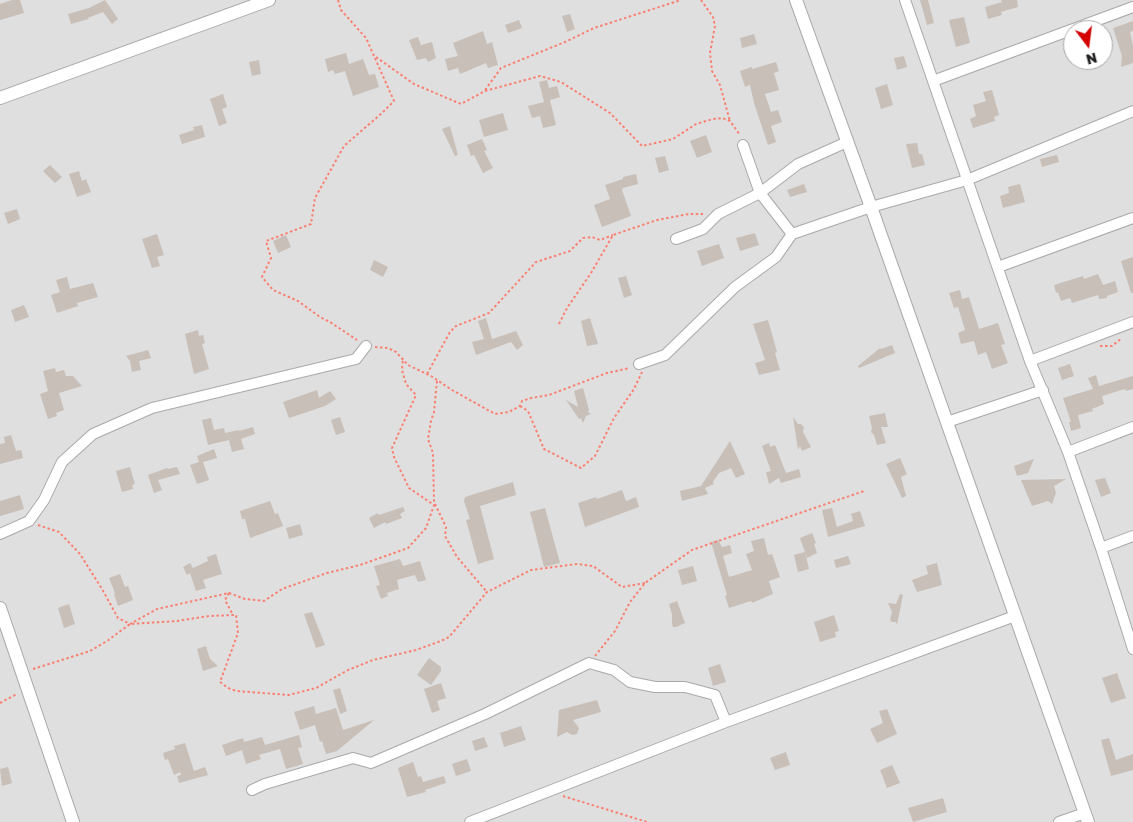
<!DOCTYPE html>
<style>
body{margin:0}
#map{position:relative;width:1133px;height:822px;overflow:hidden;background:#f2efe9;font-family:"Golos Text",sans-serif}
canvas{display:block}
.north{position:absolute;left:1063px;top:20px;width:50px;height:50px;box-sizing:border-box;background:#fff;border:1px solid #a7a7a7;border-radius:50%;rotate:165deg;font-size:14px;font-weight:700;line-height:20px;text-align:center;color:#222}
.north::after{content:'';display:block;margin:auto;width:18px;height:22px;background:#d40000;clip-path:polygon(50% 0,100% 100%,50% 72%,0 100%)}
</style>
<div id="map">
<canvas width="1133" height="822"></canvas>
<div class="north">N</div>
</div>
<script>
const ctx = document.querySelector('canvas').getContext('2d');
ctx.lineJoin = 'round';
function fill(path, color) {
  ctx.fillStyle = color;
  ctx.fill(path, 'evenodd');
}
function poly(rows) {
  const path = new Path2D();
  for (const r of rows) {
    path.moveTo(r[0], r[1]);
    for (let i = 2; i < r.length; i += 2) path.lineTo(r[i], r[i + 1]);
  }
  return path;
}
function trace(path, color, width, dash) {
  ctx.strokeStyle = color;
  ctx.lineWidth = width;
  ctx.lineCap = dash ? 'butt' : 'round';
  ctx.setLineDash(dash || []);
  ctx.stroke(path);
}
fill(poly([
 [0,0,1133,0,1133,822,0,822],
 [1073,30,1103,30,1103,60,1073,60]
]), '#e0dfdf');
fill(poly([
 [12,0,20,0,24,13,0,20,0,4],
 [105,0,118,19,112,24,103,12,88,18,89,19,71,24,68,14,89,8],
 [920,0,928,0,934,23,927,25],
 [1001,0,1017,0,1018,7,1001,12,1002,15,988,19,985,7,1002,2],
 [570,14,575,29,567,32,562,16],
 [964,17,970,43,956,47,949,20],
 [519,20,522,28,508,33,505,25],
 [1133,21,1133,31,1130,32,1133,46,1133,63,1121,67,1122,56,1113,28],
 [483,31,487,44,492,42,498,65,488,68,486,63,460,74,458,68,448,71,445,59,458,56,453,43],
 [754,34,757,44,742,48,740,38],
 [418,37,421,45,432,42,436,58,428,62,426,58,417,60,409,40],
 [346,53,349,64,363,59,369,75,375,74,379,87,353,96,345,71,335,74,333,70,328,72,325,59],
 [904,56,907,67,897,70,894,58],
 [259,60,261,74,252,76,249,62],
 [776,62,779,71,774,73,779,90,765,94,771,112,778,110,782,122,771,126,776,142,768,145,754,103,750,85,745,87,740,71,752,67,752,69],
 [547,80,549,88,557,86,560,97,550,100,556,125,543,128,540,116,532,118,528,106,544,102,539,82],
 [887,84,893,105,881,109,875,88],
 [992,90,999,115,994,117,995,121,973,128,970,119,976,116,973,105,986,101,983,92],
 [223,94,227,107,222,109,227,123,219,126,210,99],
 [503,113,508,130,484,137,479,120],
 [202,125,205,137,182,144,179,135,194,130,193,127],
 [450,126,458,155,455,156,442,129],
 [706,135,712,152,697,158,690,141],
 [482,139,487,150,484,151,493,168,483,173,474,155,471,156,467,145],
 [917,143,919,154,922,154,925,165,912,168,906,144],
 [1057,155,1059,162,1042,167,1040,159],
 [665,156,669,170,659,173,655,158],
 [50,165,62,177,55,183,43,171],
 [79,171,82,181,86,179,91,192,77,197,69,174],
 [636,174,638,184,623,188,622,190,631,216,602,227,594,205,610,199,605,185,623,179,623,177],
 [804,184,807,192,790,197,787,190],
 [1020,184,1025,202,1003,208,1000,196,1009,193,1008,187],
 [17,209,20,219,8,224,4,213],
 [755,233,759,245,740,251,736,238],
 [157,234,164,255,157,257,160,266,152,268,142,239],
 [286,235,291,247,278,253,273,241],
 [719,244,724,258,702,266,697,251],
 [1133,257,1133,293,1131,293,1121,261],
 [374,260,388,267,383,277,370,270],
 [1098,274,1103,285,1115,281,1118,292,1107,296,1107,298,1099,299,1098,295,1072,303,1070,298,1061,301,1058,292,1056,293,1054,285,1083,276,1084,279],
 [626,276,632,295,624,298,618,278],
 [67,277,70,289,93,283,98,297,77,303,78,306,57,313,51,295,60,292,56,280],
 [960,290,962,299,969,297,979,329,998,323,1005,344,1001,345,1008,363,992,369,986,352,978,355,974,341,961,344,958,333,965,330,958,307,954,308,949,293],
 [24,305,29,317,15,322,11,310],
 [486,318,492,339,516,331,523,345,517,350,511,342,476,355,472,342,484,339,478,321],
 [590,318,598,344,587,346,581,321],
 [768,320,777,352,775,353,780,370,759,375,755,363,765,360,753,324],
 [198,330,199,336,203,335,205,343,202,344,209,369,194,374,185,334],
 [892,345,895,353,859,368,858,366,880,348,881,349],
 [148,350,151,358,139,361,141,370,132,372,130,361,126,356],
 [1070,364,1074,376,1062,380,1058,368],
 [55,368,56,372,64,370,66,376,73,376,82,386,59,393,64,410,56,413,57,416,48,419,40,394,48,391,43,371],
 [1096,375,1099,386,1133,376,1133,389,1126,391,1125,389,1102,396,1104,404,1092,409,1093,411,1078,415,1081,428,1071,431,1069,422,1071,422,1063,398,1093,389,1088,378],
 [583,388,589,410,588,412,591,414,586,416,583,423,581,418,579,419,566,400,578,407,574,391],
 [317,390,319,398,330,391,336,399,325,406,289,418,283,402],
 [885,413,888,427,881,427,886,443,877,445,874,435,871,432,872,428,869,416],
 [340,417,345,432,336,435,331,420],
 [793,417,798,424,801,424,804,427,803,432,811,447,802,451,800,446,798,450],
 [211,418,214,430,224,428,225,433,239,430,239,431,253,427,255,434,241,439,244,449,232,452,229,440,208,445,202,420],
 [11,435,16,451,21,450,23,458,0,464,0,444,5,443,4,437],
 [730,441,745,474,736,478,731,468,719,473,713,482,714,484,705,488,708,494,682,501,680,491,701,486],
 [769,443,770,447,775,445,786,473,799,469,801,477,781,483,779,478,769,484,766,472,771,471,762,446],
 [214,449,217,458,203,462,209,480,197,484,190,465,199,462,197,456],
 [900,458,907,474,901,477,906,496,902,498,886,464],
 [1034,459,1028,473,1017,476,1014,466],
 [130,467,135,484,132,485,133,489,122,492,116,471],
 [177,467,180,474,158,480,162,490,154,493,148,475,167,468,168,469],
 [1105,478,1111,493,1101,497,1095,480],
 [1066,479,1054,486,1056,493,1052,504,1048,501,1032,506,1021,480],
 [513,482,516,495,480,506,494,559,478,564,466,520,470,519,464,501,465,497],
 [622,490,626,501,636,497,639,507,585,527,578,503,596,497,597,499],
 [20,495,24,509,0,516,0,501],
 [270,501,275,514,278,513,283,526,250,538,245,519,242,519,240,511],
 [403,507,405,511,400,514,402,518,386,524,385,522,374,528,369,518,378,513,379,515],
 [545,508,560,563,544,567,530,512],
 [832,508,837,527,853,521,851,514,860,511,865,526,828,537,822,510],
 [300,524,303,535,289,539,286,528],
 [812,533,816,543,814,544,817,553,807,558,800,538],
 [764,538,768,555,772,554,780,577,769,581,773,594,752,603,751,601,729,608,725,596,727,595,711,542,718,540,722,547,730,545,732,553,723,556,729,577,752,570,746,554,754,551,751,541],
 [805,552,809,569,798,572,794,555],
 [216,554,222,574,203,580,206,588,196,591,190,573,187,575,183,567,190,563,193,568,208,561,207,557],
 [848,556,851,564,836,568,834,560],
 [400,559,403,566,420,561,426,580,418,582,415,575,397,580,399,589,387,593,388,596,381,599,376,586,380,585,374,566],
 [937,563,942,585,917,592,912,580,928,574,926,566],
 [693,566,697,581,682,585,678,570],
 [120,574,125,587,128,586,133,600,118,606,114,594,115,593,109,578],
 [900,594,903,595,897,625,896,622,892,622,890,620,892,612,888,603,896,604],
 [677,601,685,623,676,627,673,627,672,624,672,614,669,604],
 [69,604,75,624,64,628,58,608],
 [312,612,325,645,316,648,304,614],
 [834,615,839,631,835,632,836,637,820,642,814,622],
 [206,646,210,659,218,666,203,671,197,649],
 [429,658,441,667,441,671,431,685,417,675],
 [720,664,726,682,713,686,708,668],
 [1117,673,1126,698,1111,703,1102,678],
 [441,683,446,698,437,701,440,710,432,713,424,689],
 [340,688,347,711,340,714,333,690],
 [597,700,601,712,573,720,579,728,577,734,572,735,567,732,557,737,559,710],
 [314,706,316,714,336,708,343,730,374,720,337,751,326,754,322,741,320,742,315,725,300,730,294,712],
 [887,709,897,734,877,743,870,729,883,723,879,711],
 [521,726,526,740,504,747,500,733],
 [299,735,302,747,298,748,303,764,286,769,280,749,259,755,261,759,246,764,242,750,226,756,222,745,243,738,244,742,262,737,265,745],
 [484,737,488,747,475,751,472,741],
 [1109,738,1116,760,1133,754,1133,770,1111,776,1101,740],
 [185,743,194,771,205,767,208,775,179,783,177,776,181,775,180,772,174,775,168,759,165,760,163,753,175,749,174,746],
 [786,752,790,765,775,770,770,758],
 [467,759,471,771,456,776,452,764],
 [413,762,418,777,421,776,423,782,444,776,446,783,425,790,426,792,407,797,398,768],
 [892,765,900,783,887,788,880,770],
 [8,767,12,783,2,786,0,769],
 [943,798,947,812,913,822,908,808]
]), '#c7bfb8');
const minor = poly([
 [905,0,1030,361,1068,452,1101,548,1133,649],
 [933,81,1133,7],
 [792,234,871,207,967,180,1133,111],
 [676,239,703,229,718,214,760,193,798,164,847,142],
 [998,267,1133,218],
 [1030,361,1133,322],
 [639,364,665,355,735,287,776,257,792,234,760,193,743,145],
 [947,422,1043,390],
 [1068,452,1133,427],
 [0,534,29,521,44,500,62,462,93,434,152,408,356,359,366,346],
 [1101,548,1133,536],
 [252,790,265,784,353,758,371,763,485,714,589,663,614,670,630,682,655,687,685,687,715,695,726,722],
 [470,822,726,722,1015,616],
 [1059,822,1085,813]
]);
const tertiary = poly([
 [796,0,871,207,1088,822],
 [0,98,269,0],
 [0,608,73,822]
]);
trace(minor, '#a9a9a9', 12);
trace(tertiary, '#a9a9a9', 14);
trace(poly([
 [338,0,341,10,366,38,394,101,382,113,344,146,315,198,311,224,266,241,271,258,262,277,273,290,298,301,320,317,330,322,357,340],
 [701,0,713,17,715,26,710,53,712,71,720,85,730,121],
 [376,57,414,84,461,104,485,91,540,76,561,82,610,113,642,146,673,139,696,124,713,119,722,118,730,121,740,135],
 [485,90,501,68,565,42,594,28,681,0],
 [559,324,567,308,591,273,613,235,657,220,689,214,703,214],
 [1100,346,1112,346,1122,338],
 [375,347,388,348,396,352,408,365,431,376,452,390,495,414,509,412,520,406,522,401,531,398,549,395,607,373,630,368],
 [427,374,450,332,456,326,489,313,536,262,570,251,583,238,592,237,600,240,613,235],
 [437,381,434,412,431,421,428,439,433,453,434,502,446,527,445,536,457,557,487,592],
 [520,406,528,411,544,449,581,468,595,456,614,418,634,389,642,372],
 [38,525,59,532,80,554,102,589,118,618,130,624,157,609,229,593,245,599,264,601,282,589,327,573,360,565,408,548,426,528,434,505,409,488,394,457,392,448,416,395,406,384,402,370,403,358],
 [229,593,225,600,233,615],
 [595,656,615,631,630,602,645,583,692,550,864,491],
 [33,669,90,651,107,641,130,624,177,621,209,616,233,615,236,615,238,633,220,682,228,688,236,691,289,695,316,688,348,670,373,660,416,650,441,641,449,637,487,592,531,570,577,564,593,566,622,587,645,583],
 [0,703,17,694],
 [563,796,647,822]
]), '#fa8072', 2, [2.5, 2.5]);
trace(minor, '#fff', 10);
trace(tertiary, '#fff', 12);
</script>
